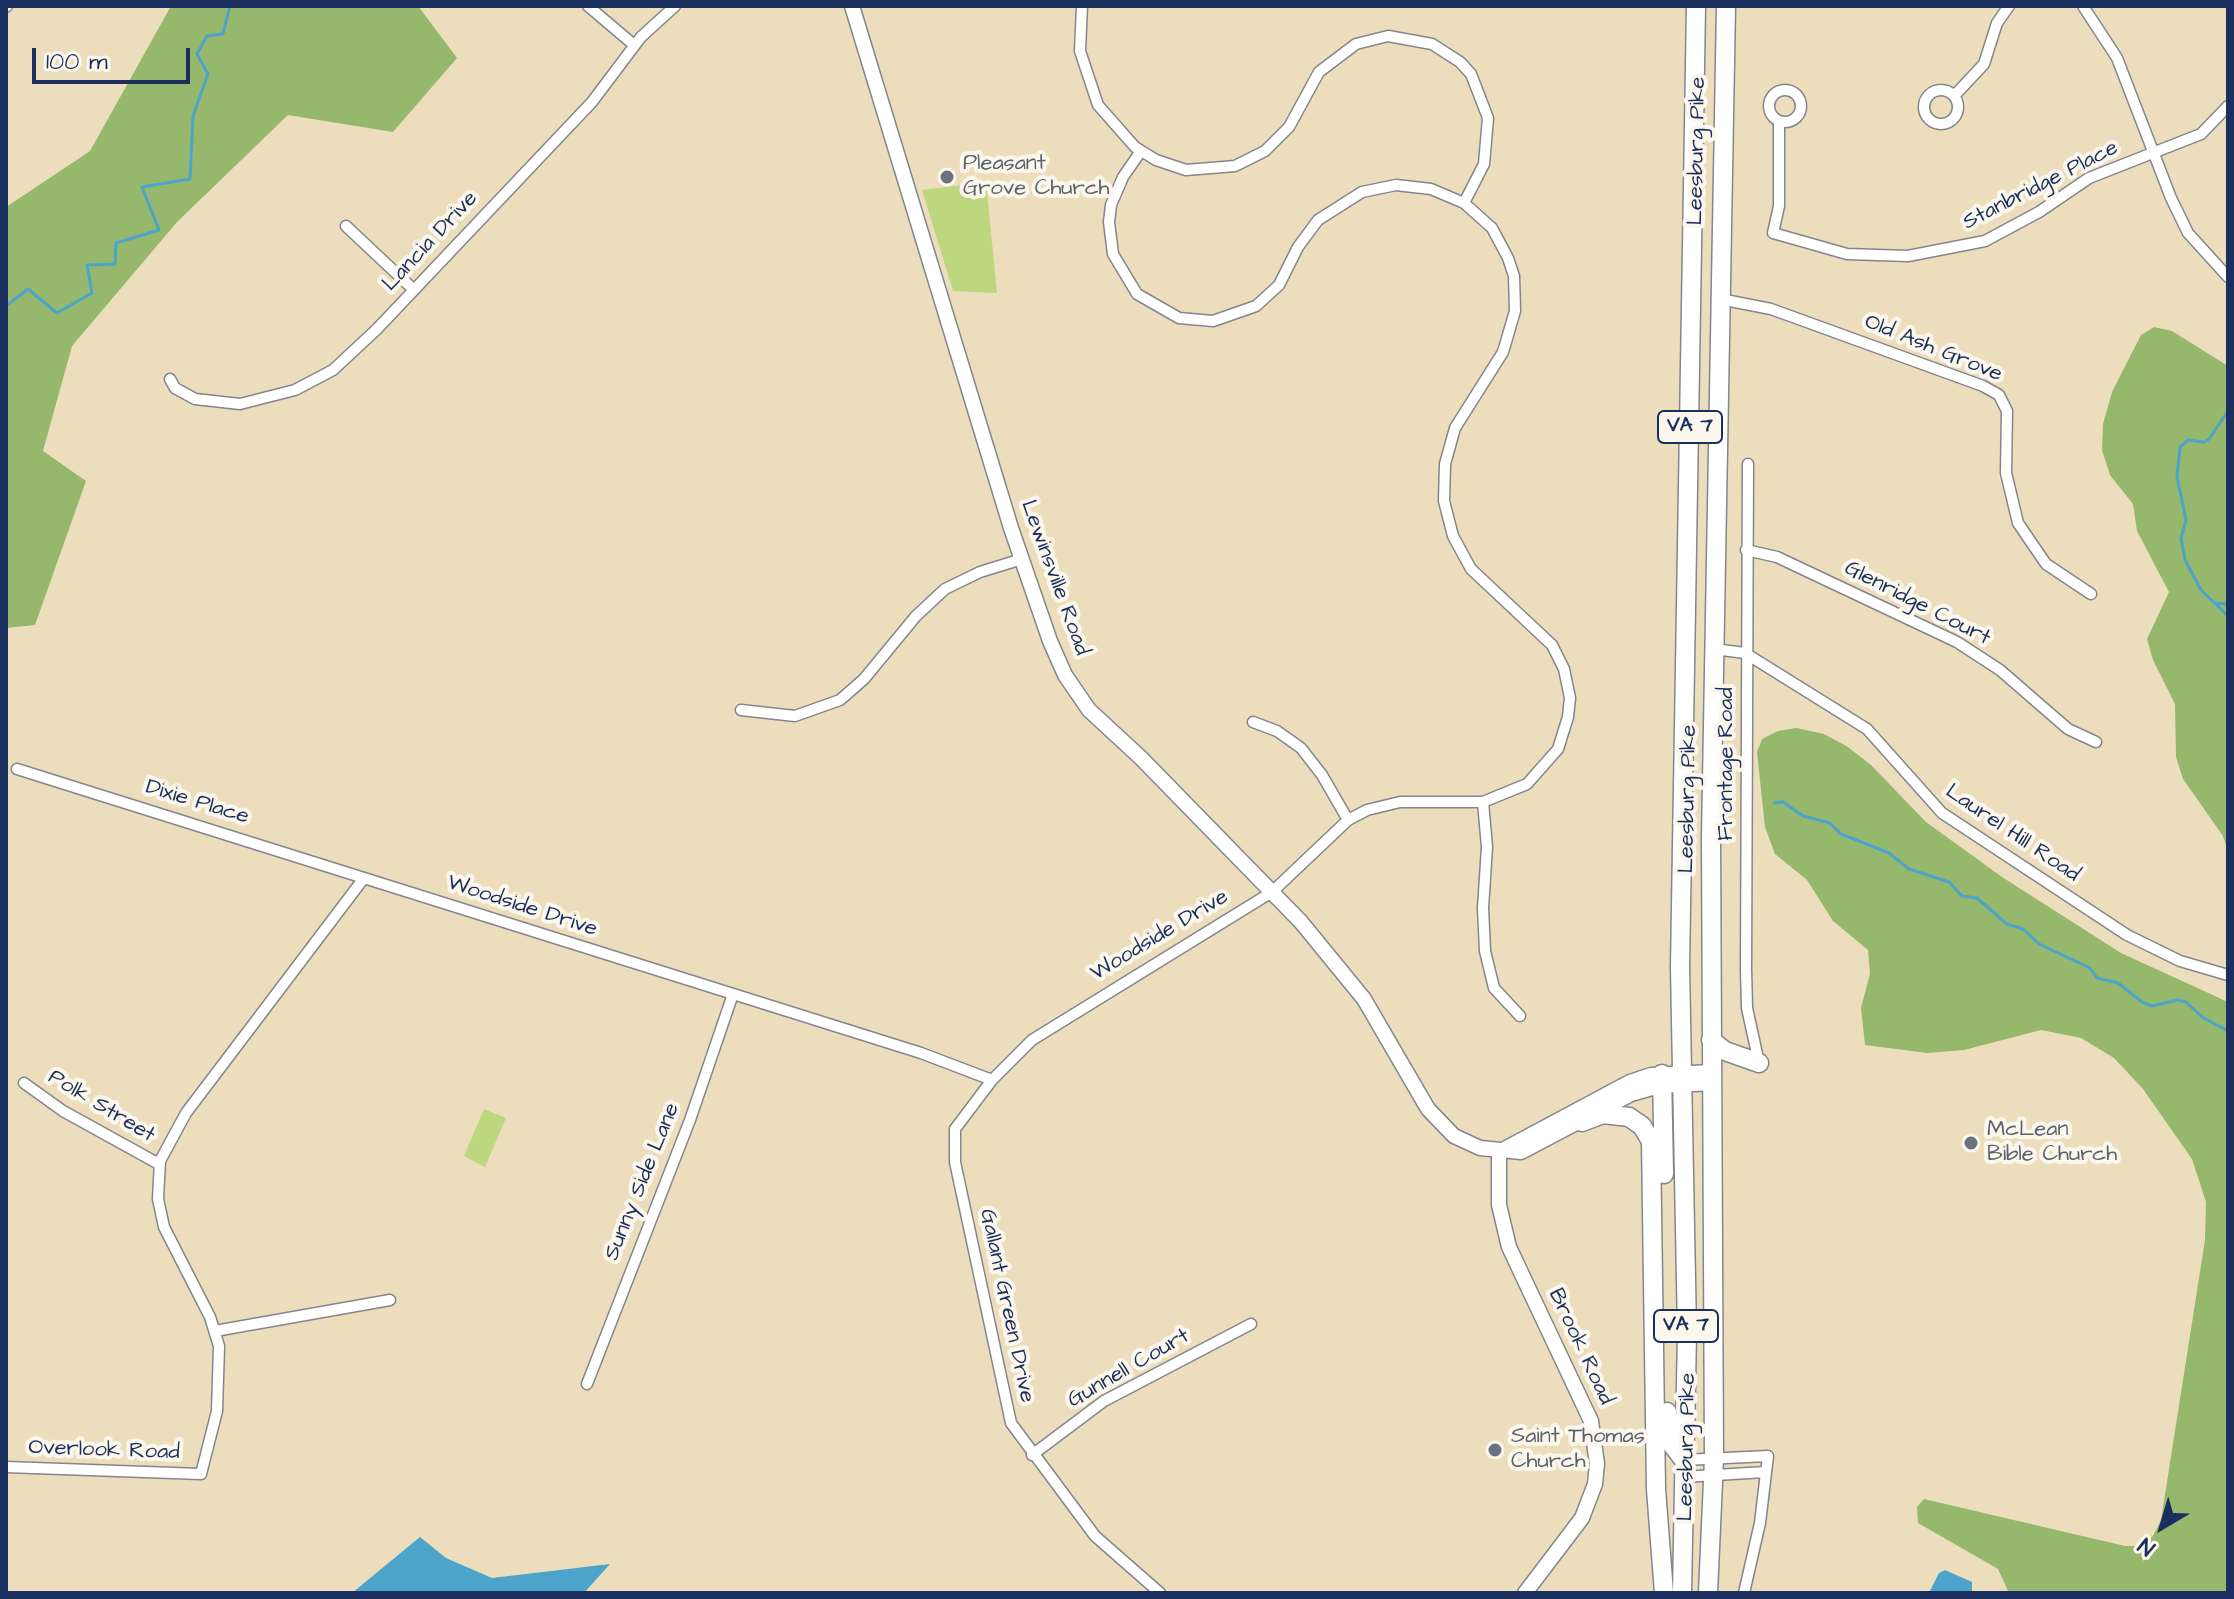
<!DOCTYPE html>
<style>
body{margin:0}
#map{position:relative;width:2234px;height:1599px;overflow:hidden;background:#ecdebc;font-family:"Architects Daughter",sans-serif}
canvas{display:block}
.frame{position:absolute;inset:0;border:8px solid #1b2f5e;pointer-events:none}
.north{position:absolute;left:2122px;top:1487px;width:80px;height:80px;-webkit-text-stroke:6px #fbf7ec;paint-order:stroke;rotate:218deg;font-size:22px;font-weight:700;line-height:32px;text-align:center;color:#1b2f5e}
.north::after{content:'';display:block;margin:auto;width:28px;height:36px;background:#1b2f5e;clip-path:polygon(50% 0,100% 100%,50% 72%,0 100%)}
.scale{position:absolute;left:32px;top:48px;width:158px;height:36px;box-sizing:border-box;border:4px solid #1b2f5e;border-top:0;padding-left:10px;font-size:24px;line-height:28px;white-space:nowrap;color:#1b2f5e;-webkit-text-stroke:6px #fbf7ec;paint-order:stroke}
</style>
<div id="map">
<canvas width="2234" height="1599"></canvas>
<div class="frame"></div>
<div class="north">N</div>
<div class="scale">100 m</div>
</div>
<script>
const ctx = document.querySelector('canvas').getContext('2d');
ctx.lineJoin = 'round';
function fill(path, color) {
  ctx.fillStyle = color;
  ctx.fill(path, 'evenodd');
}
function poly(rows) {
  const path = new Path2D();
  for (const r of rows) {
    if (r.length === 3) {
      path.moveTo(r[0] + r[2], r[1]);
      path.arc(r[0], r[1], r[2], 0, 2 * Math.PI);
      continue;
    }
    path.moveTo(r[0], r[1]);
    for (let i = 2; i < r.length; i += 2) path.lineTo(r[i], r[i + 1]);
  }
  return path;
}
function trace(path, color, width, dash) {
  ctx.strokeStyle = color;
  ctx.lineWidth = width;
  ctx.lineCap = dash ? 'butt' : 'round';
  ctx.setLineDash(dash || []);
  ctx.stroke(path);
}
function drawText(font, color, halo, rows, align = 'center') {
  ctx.font = font + ' "Architects Daughter",sans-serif';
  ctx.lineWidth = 8;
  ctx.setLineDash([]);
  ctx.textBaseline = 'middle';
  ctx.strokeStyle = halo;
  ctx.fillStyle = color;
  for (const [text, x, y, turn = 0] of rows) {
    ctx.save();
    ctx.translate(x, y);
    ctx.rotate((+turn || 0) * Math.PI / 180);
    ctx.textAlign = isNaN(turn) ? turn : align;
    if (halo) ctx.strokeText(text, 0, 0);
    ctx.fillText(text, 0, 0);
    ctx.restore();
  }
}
fill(poly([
 [986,182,997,293,953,291,922,190],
 [484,1109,506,1118,485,1167,464,1156]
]), '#bcd77d');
fill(poly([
 [171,6,418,6,457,58,393,132,288,115,177,222,72,346,43,451,86,481,35,625,6,628,6,207,90,151],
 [2154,327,2172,331,2228,366,2228,853,2223,836,2183,779,2176,757,2175,704,2153,660,2147,639,2169,592,2137,531,2133,504,2110,475,2102,450,2103,424,2112,392,2141,335],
 [1796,728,1824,734,1848,747,1871,765,1926,822,2002,877,2121,953,2228,1002,2228,1593,2009,1593,1998,1569,1918,1523,1917,1507,1924,1499,2125,1546,2139,1546,2153,1536,2161,1520,2205,1240,2206,1202,2192,1159,2143,1089,2114,1058,2081,1038,2041,1030,1964,1050,1927,1053,1865,1045,1861,1008,1870,974,1868,950,1833,921,1807,880,1775,854,1765,827,1757,752,1762,739,1778,731]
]), '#95b86c');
fill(poly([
 [420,1537,446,1558,492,1578,610,1564,584,1593,352,1593],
 [1945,1570,1972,1582,1972,1593,1929,1593,1939,1573]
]), '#4da4ca');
trace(poly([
 [6,306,28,289,57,313,92,293,87,265,115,264,116,243,159,230,142,187,190,179,193,116,208,74,197,54,207,36,223,34,230,6],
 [2228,411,2209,439,2204,442,2188,440,2180,447,2177,477,2186,520,2181,538,2185,560,2201,590,2228,616],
 [2215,603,2228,604],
 [1774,803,1783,802,1803,816,1830,823,1841,834,1889,853,1909,869,1949,882,1962,896,1977,898,2007,924,2023,929,2039,944,2090,968,2097,978,2118,983,2142,1002,2152,1006,2178,1000,2186,1002,2202,1017,2228,1031]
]), '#4da4ca', 3);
const street = poly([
 [588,6,634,45],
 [1082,6,1080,51,1098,105,1135,147,1156,160,1186,170,1235,166,1265,151,1289,127,1319,72,1356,44,1388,36,1432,44,1460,62,1471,74,1488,118,1484,164,1464,203],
 [2083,6,2117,58,2171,198,2188,233,2228,277],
 [6,7,7,6],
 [1785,106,16],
 [1941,107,17],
 [1954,96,1984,64,1997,23,2009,6],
 [1779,122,1779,206,1773,233,1847,254,1908,256,1985,241,2039,212,2089,178,2201,134,2228,106],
 [1141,151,1123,177,1111,205,1109,222,1113,254,1137,294,1179,318,1213,321,1256,306,1279,285,1298,247,1318,220,1362,192,1396,185,1431,189,1464,203,1492,228,1508,258,1514,276,1515,311,1503,352,1455,428,1445,464,1444,501,1453,536,1471,569,1552,645,1564,669,1570,698,1568,717,1558,749,1527,784,1483,802,1400,802,1367,810,1348,820,1272,892,1032,1040,992,1080,955,1129,955,1162,1011,1423,1095,1536,1160,1593],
 [346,226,414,290],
 [1720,299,1771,309,1983,386,1999,395,2007,411,2006,473,2018,523,2046,564,2091,594],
 [170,379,175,388,195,399,240,404,295,390,333,370,377,329,592,102,641,37,675,6],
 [1748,464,1746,969,1747,1008,1759,1063],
 [1746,550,1777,557,1957,642,2000,670,2068,729,2096,742],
 [1714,649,1745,653,1867,729,1942,813,2127,935,2180,961,2228,975],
 [741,710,795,716,840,700,864,679,916,616,945,589,980,572,1022,559],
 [1253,722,1277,731,1301,748,1322,775,1348,820],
 [17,769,921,1053,992,1080],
 [1483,802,1487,847,1483,908,1485,951,1494,988,1520,1016],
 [24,1083,63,1111,159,1164],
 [215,1331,390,1300],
 [587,1384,690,1120,733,994],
 [1032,1455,1104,1401,1251,1324],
 [1684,1460,1768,1456,1760,1523,1744,1593],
 [6,1467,201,1474,217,1411,219,1346,210,1317,164,1227,158,1199,160,1161,186,1113,364,878],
 [1683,1477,1765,1472]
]);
const secondary = poly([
 [852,6,1011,528,1050,641,1065,675,1089,710,1141,758,1301,922,1364,999,1428,1109,1454,1136,1480,1148,1521,1152,1631,1094,1659,1086,1712,1083],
 [1499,1152,1499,1205,1509,1247,1591,1421,1597,1464,1595,1484,1582,1518,1525,1593],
 [1499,1152,1630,1082,1651,1075,1711,1072]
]);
const highway = poly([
 [1711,1040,1725,1051,1759,1063],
 [1662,1074,1664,1174],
 [1582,1122,1603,1114,1629,1117,1642,1126,1651,1141,1656,1489,1664,1593],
 [1667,1412,1670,1442,1684,1460],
 [1682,1593,1687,1332,1680,967,1696,6],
 [1708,1593,1714,1459,1711,837,1726,6]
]);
trace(street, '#84868d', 13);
trace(secondary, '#84868d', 17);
trace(highway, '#84868d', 21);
trace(street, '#fff', 10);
trace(secondary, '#fff', 14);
trace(highway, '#fff', 18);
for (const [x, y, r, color] of [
 [947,177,8,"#6b7280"],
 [1971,1143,8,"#6b7280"],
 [1495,1450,8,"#6b7280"]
]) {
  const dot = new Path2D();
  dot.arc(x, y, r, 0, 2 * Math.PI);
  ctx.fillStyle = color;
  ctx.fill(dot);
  trace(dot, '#fbf7ec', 3);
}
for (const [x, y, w] of [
 [1690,427,64],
 [1686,1326,64]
]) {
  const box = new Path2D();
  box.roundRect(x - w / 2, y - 16, w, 32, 6);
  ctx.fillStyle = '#fbf7ec';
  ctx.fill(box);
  trace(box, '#1b2f5e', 2);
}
drawText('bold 20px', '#1b2f5e', null, [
 ["VA 7",1690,427],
 ["VA 7",1686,1326]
]);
drawText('22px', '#1b2f5e', '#fbf7ec', [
 ["Leesburg Pike",1698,151,-89],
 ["Stanbridge Place",2041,186,-27],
 ["Lancia Drive",431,242,-47],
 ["Old Ash Grove",1933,349,22],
 ["Lewinsville Road",1054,578,70],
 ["Glenridge Court",1917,604,27],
 ["Frontage Road",1727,764,-90],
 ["Leesburg Pike",1689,799,-89],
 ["Dixie Place",197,803,17],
 ["Laurel Hill Road",2012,834,34],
 ["Woodside Drive",522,907,18],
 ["Woodside Drive",1160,936,-31],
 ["Polk Street",101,1107,31],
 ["Sunny Side Lane",643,1182,-68],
 ["Gallant Green Drive",1006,1306,78],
 ["Brook Road",1580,1347,65],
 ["Gunnell Court",1129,1369,-30],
 ["Leesburg Pike",1688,1447,-89],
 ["Overlook Road",104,1451,2]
]);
drawText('22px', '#5b616d', '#fbf7ec', [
 ["Pleasant",963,164],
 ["Grove Church",963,189],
 ["McLean",1987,1130],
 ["Bible Church",1987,1155],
 ["Saint Thomas",1511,1437],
 ["Church",1511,1462]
], 'left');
</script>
